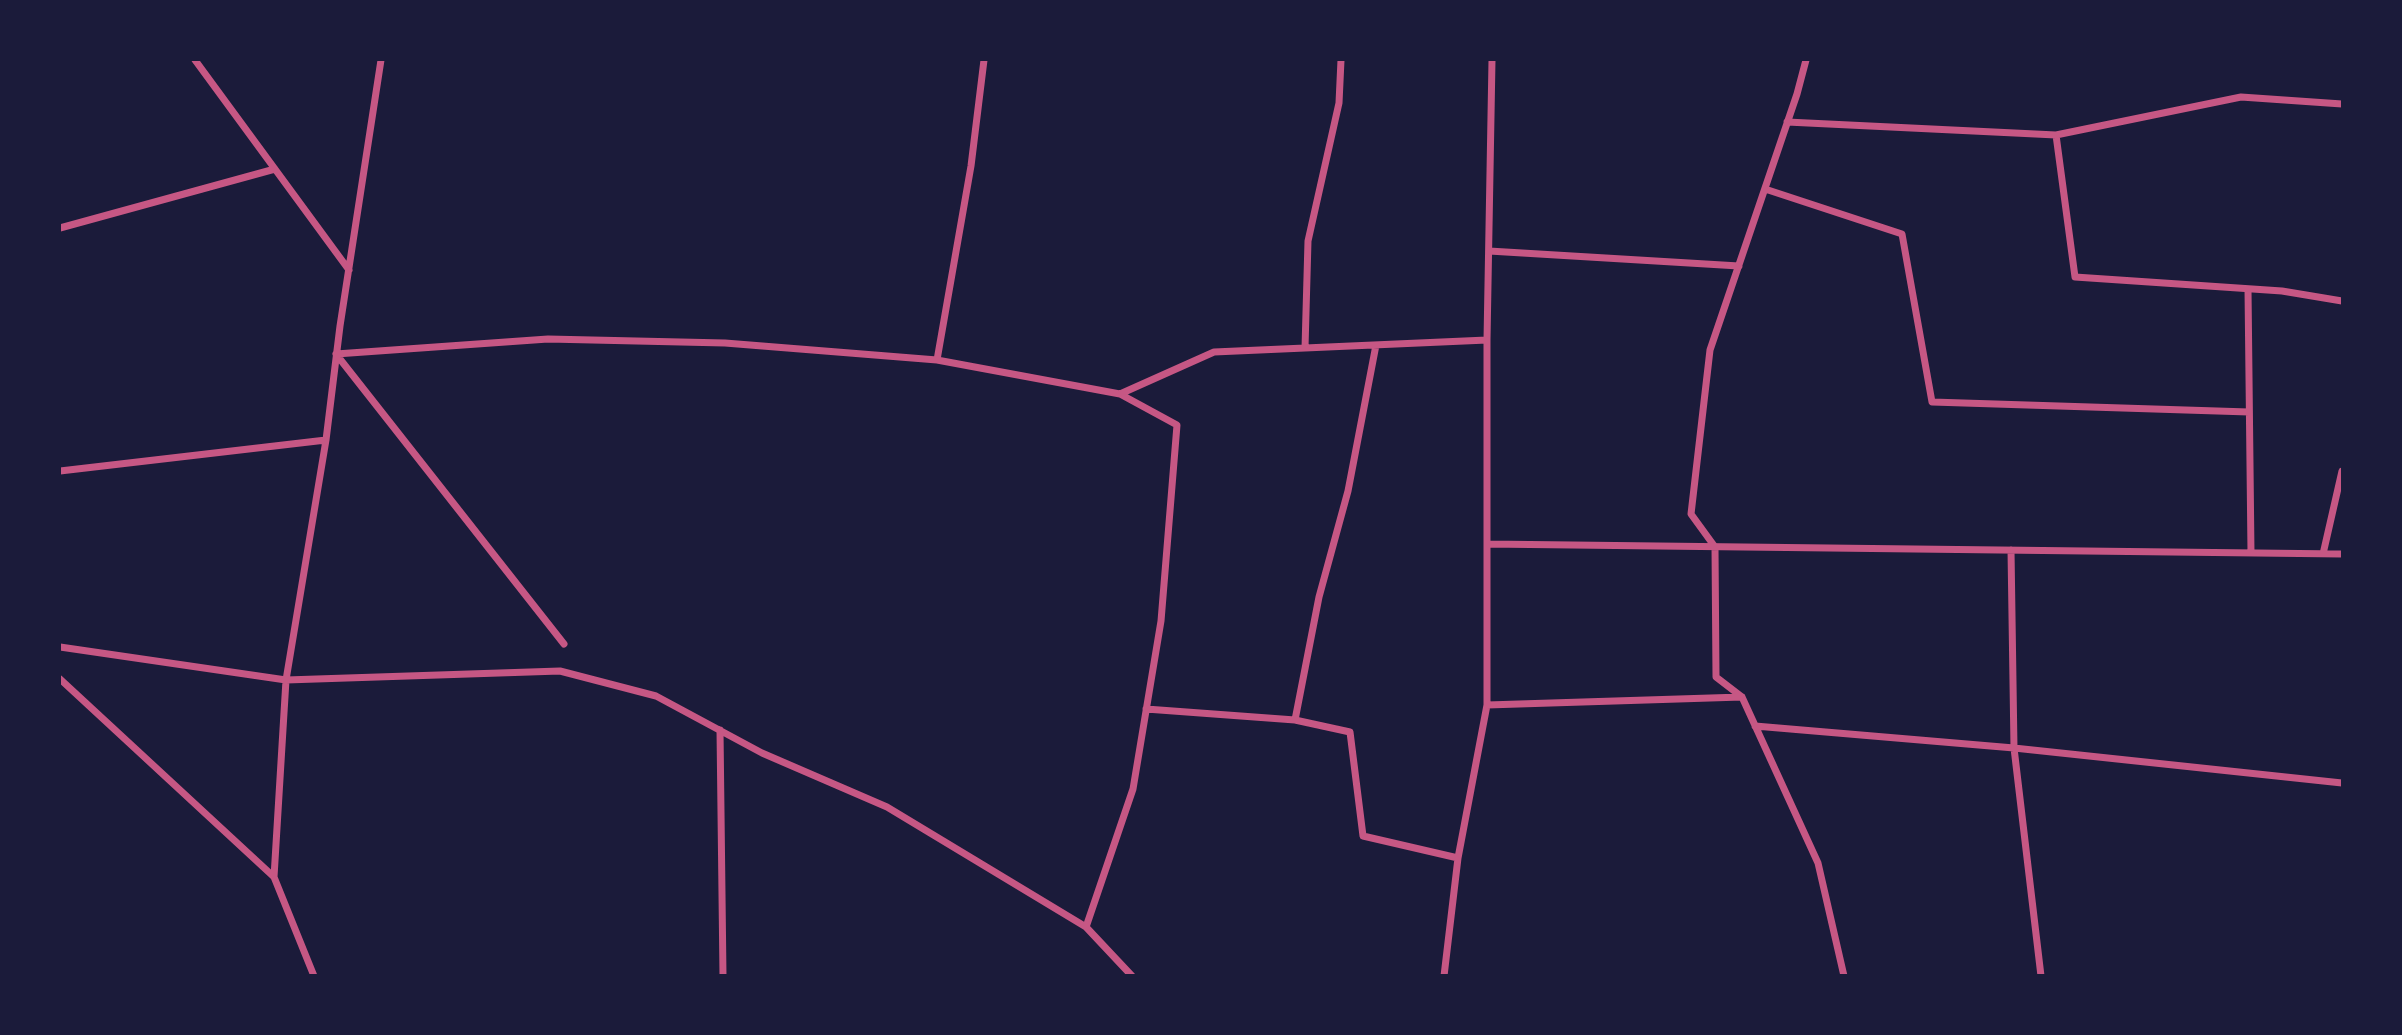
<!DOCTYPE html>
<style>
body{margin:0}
#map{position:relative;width:2402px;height:1035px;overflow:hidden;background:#1b1b3a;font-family:Signika,sans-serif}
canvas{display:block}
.frame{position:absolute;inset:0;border:61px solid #1b1b3a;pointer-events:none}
</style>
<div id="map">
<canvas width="2402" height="1035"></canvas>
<div class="frame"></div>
</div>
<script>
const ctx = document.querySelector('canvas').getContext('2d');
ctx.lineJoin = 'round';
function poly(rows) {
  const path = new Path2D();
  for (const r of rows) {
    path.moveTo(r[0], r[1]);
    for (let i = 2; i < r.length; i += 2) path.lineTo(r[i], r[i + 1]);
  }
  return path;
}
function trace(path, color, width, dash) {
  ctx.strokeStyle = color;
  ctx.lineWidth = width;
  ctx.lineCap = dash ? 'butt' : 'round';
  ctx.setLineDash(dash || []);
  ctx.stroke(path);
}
trace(poly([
 [195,60,349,270],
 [1806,60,1797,94,1710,350,1691,514,1715,547,1716,677,1742,697,1818,863,1844,976],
 [1787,122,2056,135,2241,97,2342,104],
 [2056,135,2075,277,2282,291,2342,301],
 [1765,189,1902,234,1932,402,2249,412],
 [60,228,275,169],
 [1489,251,1739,266],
 [2248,289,2251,553],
 [1305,348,1308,241,1339,103,1341,60],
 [336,354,548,339,725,343,937,360,1120,394,1214,352,1487,340],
 [336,354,564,644],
 [937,360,971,166,984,60],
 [60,471,326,440],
 [1487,544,2342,554],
 [2011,550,2014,748,2041,976],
 [2323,554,2342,471],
 [60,647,286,680,560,671,656,696,762,753,887,807,1086,927,1132,976],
 [60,679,274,877,314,976],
 [1487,705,1742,697],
 [1146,709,1295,720,1350,732,1363,836,1458,858],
 [1295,720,1319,597,1348,491,1376,345],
 [1755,726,2014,748,2342,783],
 [720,730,723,976],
 [274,877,286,680,326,440,340,326,381,60],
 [1086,927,1133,789,1161,621,1177,425,1120,394],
 [1444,976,1458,858,1487,705,1487,340,1492,60]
]), '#c65784', 7);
</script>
